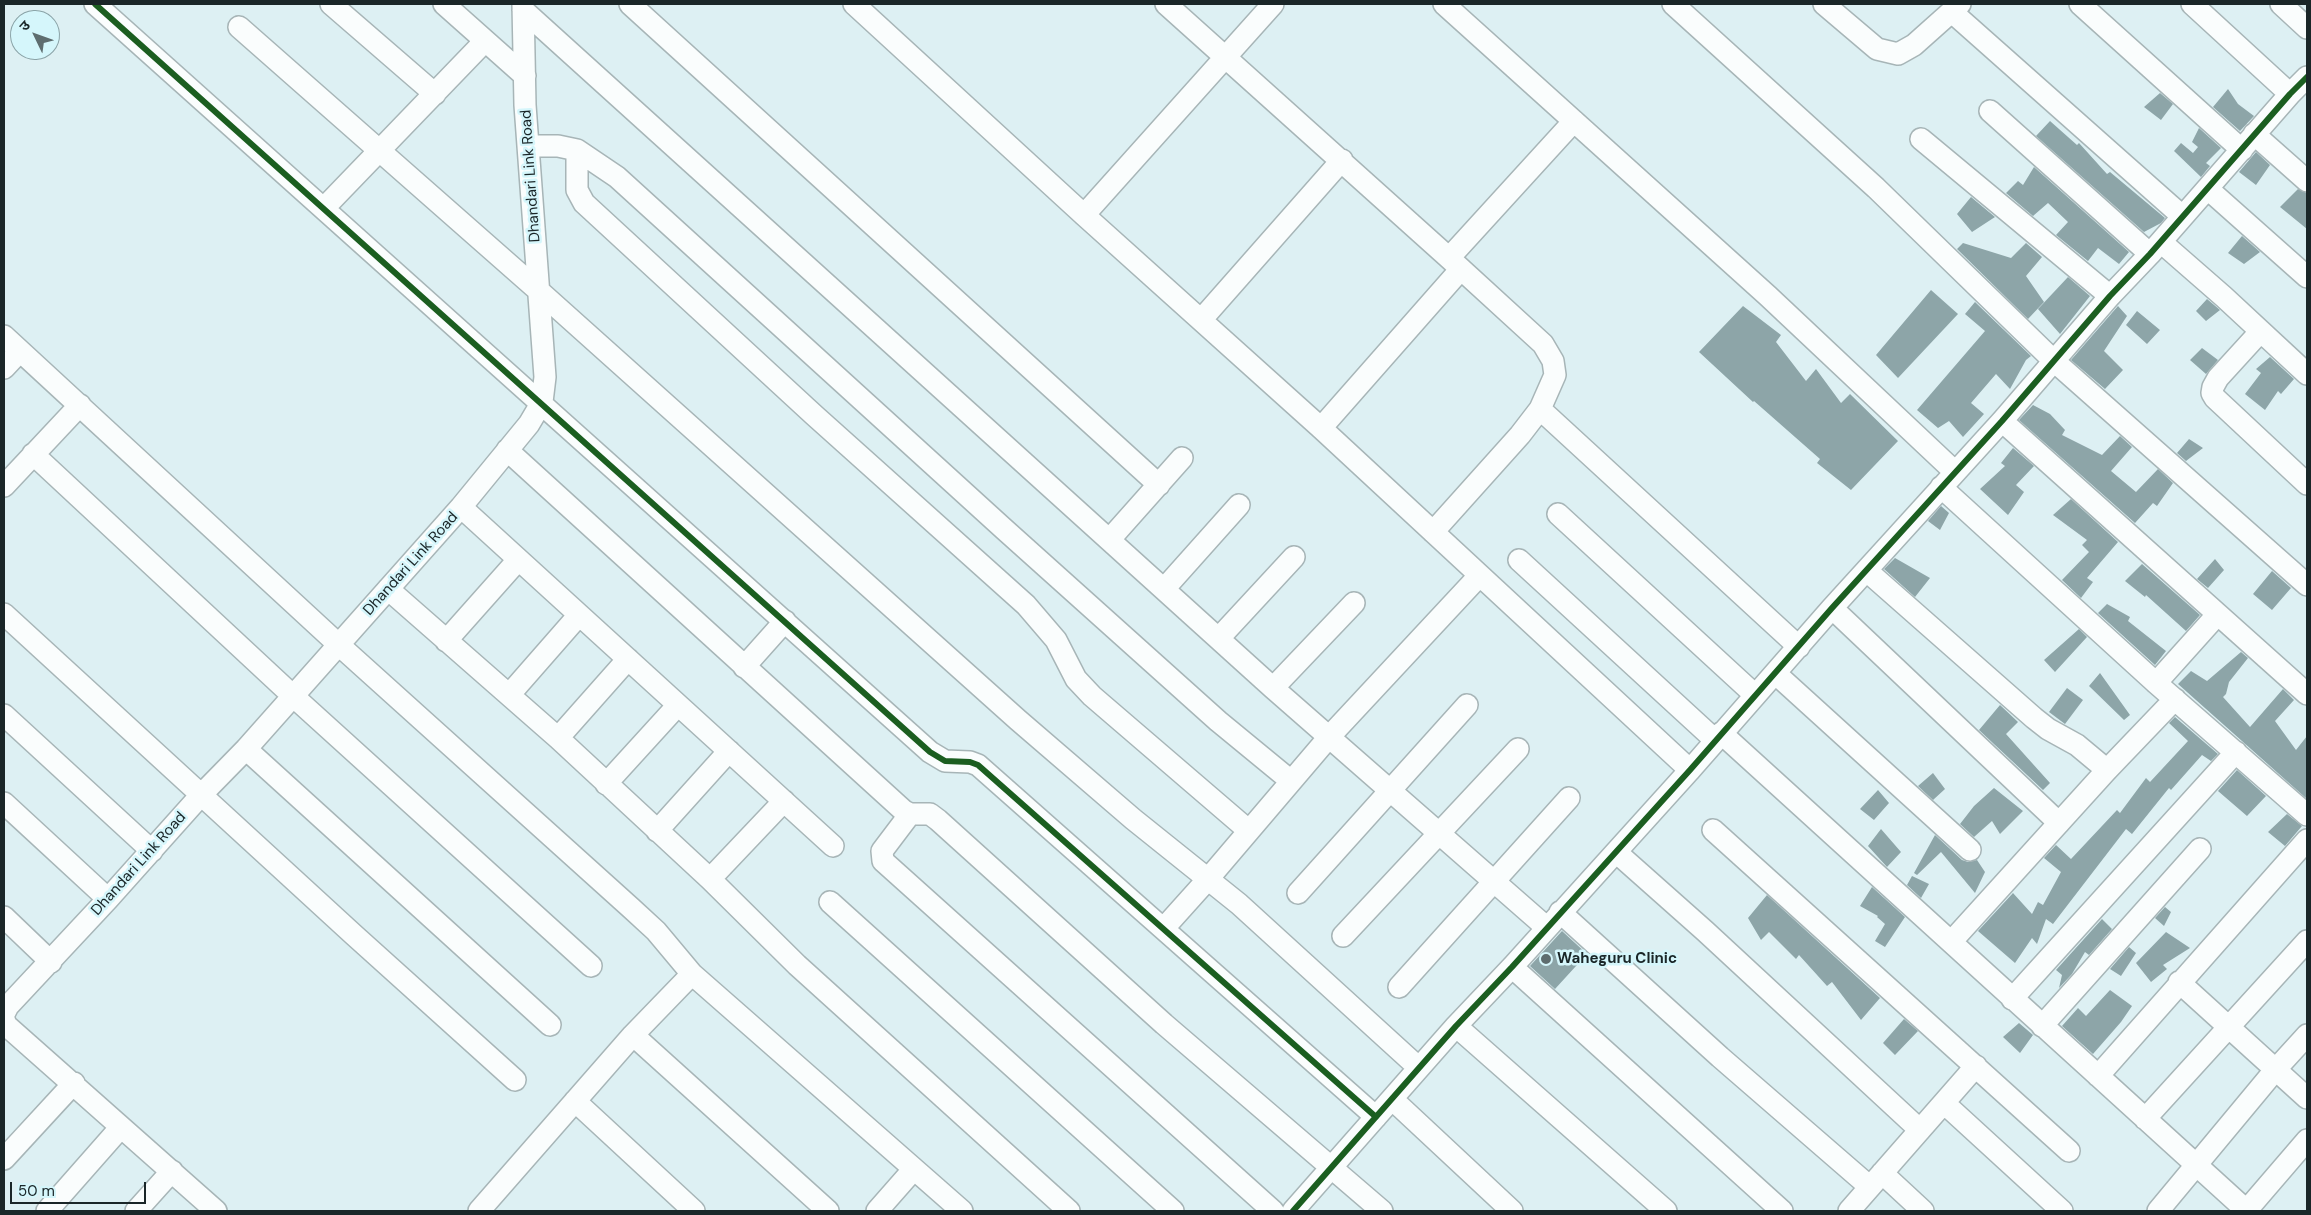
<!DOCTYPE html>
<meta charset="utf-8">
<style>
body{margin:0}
#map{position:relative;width:2311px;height:1215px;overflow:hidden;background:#ddf0f3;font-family:"DM Sans","Noto Sans Devanagari",sans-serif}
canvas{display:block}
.frame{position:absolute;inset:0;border:5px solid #1a2628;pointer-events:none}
.north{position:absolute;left:10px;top:10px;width:50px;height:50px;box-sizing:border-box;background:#d5f6fb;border:1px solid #8aa3a7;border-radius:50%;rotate:312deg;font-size:14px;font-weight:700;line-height:20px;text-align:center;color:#1a2628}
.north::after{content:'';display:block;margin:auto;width:18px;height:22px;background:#5e6d6f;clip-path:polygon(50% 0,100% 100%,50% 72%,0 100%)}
.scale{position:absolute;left:10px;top:1182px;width:136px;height:22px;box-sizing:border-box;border:2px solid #1a2628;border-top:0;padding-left:6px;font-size:15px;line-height:18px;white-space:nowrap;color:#1a2628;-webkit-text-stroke:4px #d5f6fb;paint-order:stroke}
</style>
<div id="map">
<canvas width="2311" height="1215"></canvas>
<div class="frame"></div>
<div class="north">उ</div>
<div class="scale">50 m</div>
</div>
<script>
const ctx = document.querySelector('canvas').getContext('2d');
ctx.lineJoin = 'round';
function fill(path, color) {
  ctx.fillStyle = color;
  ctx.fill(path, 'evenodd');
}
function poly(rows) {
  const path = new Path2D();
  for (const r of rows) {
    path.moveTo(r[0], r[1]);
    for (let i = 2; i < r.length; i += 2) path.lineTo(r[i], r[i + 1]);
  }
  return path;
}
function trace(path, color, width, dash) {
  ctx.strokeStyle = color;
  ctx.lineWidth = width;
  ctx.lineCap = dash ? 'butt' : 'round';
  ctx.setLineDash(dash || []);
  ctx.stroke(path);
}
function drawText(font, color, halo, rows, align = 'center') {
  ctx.font = font + ' "DM Sans",sans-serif';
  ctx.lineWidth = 5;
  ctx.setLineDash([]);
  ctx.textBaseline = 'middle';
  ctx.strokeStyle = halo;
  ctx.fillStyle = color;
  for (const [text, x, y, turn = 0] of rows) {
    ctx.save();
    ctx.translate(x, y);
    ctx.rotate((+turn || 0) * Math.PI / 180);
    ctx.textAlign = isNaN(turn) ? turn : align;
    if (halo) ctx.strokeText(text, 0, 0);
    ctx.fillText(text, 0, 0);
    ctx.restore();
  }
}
fill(poly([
 [2228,89,2238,104,2254,116,2240,131,2213,107],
 [2160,93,2173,104,2161,120,2144,107],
 [2050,121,2077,145,2079,143,2107,174,2110,172,2165,218,2161,223,2144,232,2036,136],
 [2199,128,2221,148,2206,163,2210,166,2201,177,2174,151,2181,143,2193,153,2198,147,2192,142],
 [2256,152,2270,165,2256,185,2239,172],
 [2034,167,2129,252,2119,264,2098,248,2088,261,2056,235,2068,222,2048,203,2033,216,2006,193,2018,181,2023,185],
 [2298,189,2307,193,2307,229,2280,207],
 [1971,197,1995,217,1972,232,1957,214],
 [2242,236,2260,252,2244,264,2228,253],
 [1963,243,2011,258,2026,243,2042,257,2026,276,2044,302,2028,319,1957,249],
 [2068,277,2090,296,2060,334,2038,309],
 [1931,290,1958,314,1898,378,1876,355],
 [2207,299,2220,310,2206,321,2196,311],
 [1975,302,2031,356,2026,360,2010,389,1996,374,1971,403,1984,414,1963,437,1949,421,1938,428,1917,410,1985,331,1965,314],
 [1743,306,1781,335,1776,342,1806,381,1816,369,1841,403,1850,394,1898,441,1851,490,1817,463,1820,459,1754,401,1753,402,1699,352],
 [2118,306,2127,316,2104,351,2123,370,2105,389,2071,360],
 [2137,311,2160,330,2147,344,2126,325],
 [2202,348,2218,360,2206,374,2190,360],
 [2270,357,2294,379,2281,394,2278,391,2265,410,2245,394,2261,373,2256,369],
 [2033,405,2050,414,2065,430,2062,435,2102,455,2120,436,2132,447,2111,471,2136,492,2158,469,2173,483,2157,506,2153,503,2135,523,2019,420],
 [2189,439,2203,448,2186,461,2177,453],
 [2013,448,2034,466,2016,485,2024,492,2008,515,1980,489,2005,466,2001,463],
 [2071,499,2118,542,2087,578,2093,582,2081,598,2062,580,2089,552,2082,545,2087,540,2053,515],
 [1941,506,1949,513,1940,530,1928,521],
 [1895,558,1930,578,1915,597,1884,569],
 [2215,559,2224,570,2208,588,2197,579],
 [2142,564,2200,615,2186,631,2146,595,2145,597,2125,581],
 [2272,571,2291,588,2272,610,2253,594],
 [2107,604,2130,617,2128,621,2166,651,2155,665,2098,613],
 [2079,629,2087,637,2055,672,2044,660],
 [2241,652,2248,658,2229,682,2226,694,2223,697,2250,727,2283,689,2294,700,2275,721,2296,750,2307,736,2307,799,2178,684,2191,671,2207,681],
 [2100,673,2130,715,2124,720,2089,686],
 [2067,688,2083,700,2065,724,2049,712],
 [2000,705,2018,722,2006,734,2050,783,2043,790,1979,730],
 [2175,717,2218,754,2211,761,2202,755,2171,790,2169,788,2132,834,2126,829,2053,924,2046,919,2037,944,2032,938,2015,963,1978,931,2013,893,2032,914,2038,902,2043,905,2061,872,2044,858,2056,845,2071,859,2117,810,2120,813,2146,778,2150,782,2188,741,2169,723],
 [2237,770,2266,796,2247,816,2218,791],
 [1933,773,1945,789,1933,800,1918,786],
 [1994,788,2023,811,2000,834,1992,821,1974,837,1960,824,1974,806],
 [1878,790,1889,803,1874,820,1860,809],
 [2287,814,2302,826,2285,846,2268,832],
 [1881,829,1901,852,1887,867,1868,846],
 [1935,835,1962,860,1968,862,1977,860,1985,872,1975,893,1941,852,1917,875,1914,873],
 [1912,876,1929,884,1921,898,1907,885],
 [1872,887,1905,917,1885,947,1875,941,1885,924,1877,917,1878,916,1860,906],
 [1767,895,1880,998,1861,1020,1832,982,1827,986,1799,955,1796,959,1769,932,1761,940,1748,918],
 [2165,907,2171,912,2164,926,2155,918],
 [2102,919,2112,929,2089,955,2085,952,2072,974,2059,988,2062,975,2056,970],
 [1562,931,1587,954,1555,989,1530,966],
 [2166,932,2190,948,2163,965,2167,969,2151,982,2136,963],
 [2129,947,2136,953,2121,976,2110,969],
 [2110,990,2132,1006,2121,1022,2093,1054,2062,1026,2078,1008,2086,1016],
 [1904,1019,1918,1031,1895,1055,1883,1043],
 [2019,1023,2033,1035,2020,1053,2003,1037]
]), '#8da5a8');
const minor = poly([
 [95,4,930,752,945,761,970,762,978,765,1376,1117],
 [331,4,435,94],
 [444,4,525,76],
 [630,4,1159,485],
 [854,4,1084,215,1321,428,1690,770],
 [1166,4,1449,258,1543,344,1553,361,1555,375,1540,409,1520,435,1433,532],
 [1444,4,1768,296,1955,472],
 [1673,4,1876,188,2054,361,2307,585],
 [1824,4,1877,49,1898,54,1914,45,1960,4],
 [2080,4,2242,150],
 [2192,4,2290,94],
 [2281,4,2307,28],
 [523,10,1273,688,1546,927],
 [1952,12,2182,216],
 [239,27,539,291,1018,720,1133,819,1239,904,1419,1068],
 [1990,111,2150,254],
 [2254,134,2307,181],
 [1921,139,2110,296],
 [528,146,558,146,577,150,617,177,1004,529,1218,721,1291,781],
 [577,150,577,190,584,203,814,415,1026,605,1056,640,1076,679,1092,696,1248,830],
 [2208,189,2307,277],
 [324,208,485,41],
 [1084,215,1273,4],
 [2161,242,2224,297,2307,374],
 [1449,258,1574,121],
 [1201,320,1342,160],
 [2260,332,2218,378,2213,387,2212,393,2215,398,2307,484],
 [4,336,339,645,631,908,656,931,692,974,962,1211],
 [4,368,20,351],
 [1540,409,1799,647],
 [2002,421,2307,694],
 [1321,428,1461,269],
 [507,450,904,811,910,814,930,814,938,820,1164,1024,1382,1211],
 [33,454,293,696,591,966],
 [4,486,80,405],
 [1941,487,2156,683,2307,815],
 [461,507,833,846],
 [1558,514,1755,695],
 [1110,539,1182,458],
 [1519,560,1715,740],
 [1867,571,2034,718,2048,729,2077,745,2107,770],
 [388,589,558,738,710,879,797,965,1069,1211],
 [1164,589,1239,505],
 [1832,608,2059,823],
 [4,614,354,935,515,1080],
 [1219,638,1294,557],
 [446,641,518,560],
 [744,667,785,621],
 [1775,673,1970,850],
 [2156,683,2217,615],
 [1273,688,1354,603],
 [509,695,579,615],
 [4,715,152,851],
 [1721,733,2247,1211],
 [558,738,628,659],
 [246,749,550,1025],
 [606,784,678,705],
 [4,803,108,899],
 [910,814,882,851,883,861,1273,1211],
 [1713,830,2069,1151],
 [657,831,729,751],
 [1616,852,1705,931,1920,1130],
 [710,879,784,801],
 [1298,893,1467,705],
 [830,902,1173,1211],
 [1560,912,1720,1057,1870,1187],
 [4,917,51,962],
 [1164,928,1208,879,1329,737,1479,576],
 [1343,936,1518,749],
 [1951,942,2107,770,2175,699],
 [1512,967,1782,1211],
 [2179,982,2307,1098],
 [1399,987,1569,798],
 [2012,999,2236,752],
 [4,1014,8,1006,108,899,201,795,246,749,461,507,529,424,542,402,545,377,525,105,523,4],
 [4,1019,6,1025,216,1211],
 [1456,1026,1666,1211],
 [2042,1026,2200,849],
 [633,1035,828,1211],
 [2098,1076,2307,840],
 [1392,1099,1512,1211],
 [575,1101,694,1211],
 [1944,1103,2062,1211],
 [2145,1119,2307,941],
 [4,1159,74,1083],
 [1882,1173,1923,1211],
 [47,1211,121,1127],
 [136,1211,172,1171],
 [479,1211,633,1035,692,974],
 [877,1211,913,1170],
 [1293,1211,1456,1026,1512,967,1690,770,1832,608,2002,421,2110,296,2150,254,2290,94,2307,77],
 [1849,1211,1976,1066],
 [2158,1211,2276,1069,2307,1035],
 [2246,1211,2307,1140]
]);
trace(minor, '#a7b5b7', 24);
trace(minor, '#fafdfd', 21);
trace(poly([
 [95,4,930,752,945,761,970,762,978,765,1376,1117],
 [1293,1211,1456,1026,1512,967,1690,770,1832,608,2002,421,2110,296,2150,254,2290,94,2307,77]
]), '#1b5e20', 6);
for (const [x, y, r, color] of [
 [1546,959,6,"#5e6d6f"]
]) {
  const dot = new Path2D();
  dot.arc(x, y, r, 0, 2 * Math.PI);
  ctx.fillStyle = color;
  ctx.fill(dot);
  trace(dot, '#d5f6fb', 2);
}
drawText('15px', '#1a2628', '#d5f6fb', [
 ["Dhandari Link Road",531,176,-94],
 ["Dhandari Link Road",411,564,-48],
 ["Dhandari Link Road",139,864,-48]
]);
drawText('bold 15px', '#1a2628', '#d5f6fb', [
 ["Waheguru Clinic",1557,959]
], 'left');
</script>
